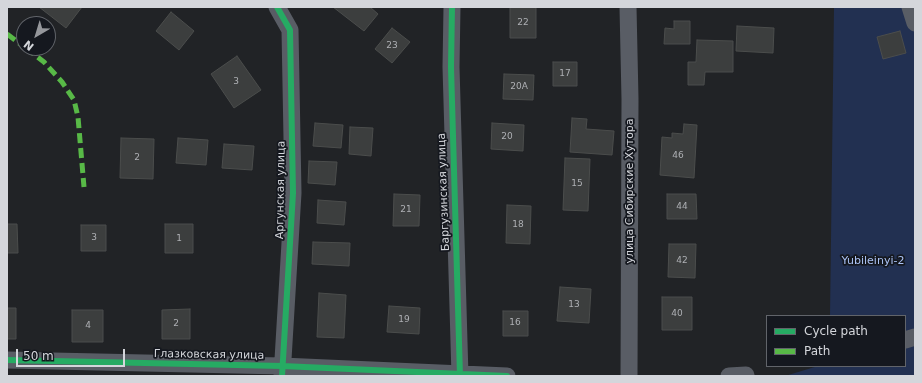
<!DOCTYPE html>
<meta charset="utf-8">
<style>
body{margin:0}
#map{position:relative;width:922px;height:383px;overflow:hidden;background:#212326;font-family:"DejaVu Sans",sans-serif}
canvas{display:block}
.frame{position:absolute;inset:0;border:8px solid #d4d6db;pointer-events:none}
.legend{position:absolute;left:766px;top:315px;width:140px;height:52px;box-sizing:border-box;background:#15181f;border:1px solid #61646a;margin:0;padding:5px 7px;list-style:none;font-size:12px;color:#d4d6db}
.legend li{display:flex;align-items:center;gap:8px;height:20px}
.legend b{width:20px;border:1px solid #61646a}
.north{position:absolute;left:16px;top:16px;width:40px;height:40px;box-sizing:border-box;background:#15181f;border:1px solid #61646a;border-radius:50%;rotate:218deg;font-size:11px;font-weight:700;line-height:16px;text-align:center;color:#d4d6db}
.north::after{content:'';display:block;margin:auto;width:14px;height:18px;background:#95979c;clip-path:polygon(50% 0,100% 100%,50% 72%,0 100%)}
.scale{position:absolute;left:16px;top:349px;width:109px;height:18px;box-sizing:border-box;border:2px solid #d4d6db;border-top:0;padding-left:5px;font-size:12px;line-height:14px;white-space:nowrap;color:#d4d6db;-webkit-text-stroke:3px #15181f;paint-order:stroke}
</style>
<div id="map">
<canvas width="922" height="383"></canvas>
<div class="frame"></div>
<ul class="legend">
<li><b style="height:5px;background:#26ab63"></b>Cycle path</li>
<li><b style="height:5px;background:#58b947"></b>Path</li>
</ul>
<div class="north">N</div>
<div class="scale">50 m</div>
</div>
<script>
const ctx = document.querySelector('canvas').getContext('2d');
ctx.lineJoin = 'round';
function fill(path, color) {
  ctx.fillStyle = color;
  ctx.fill(path, 'evenodd');
}
function poly(rows) {
  const path = new Path2D();
  for (const r of rows) {
    path.moveTo(r[0], r[1]);
    for (let i = 2; i < r.length; i += 2) path.lineTo(r[i], r[i + 1]);
  }
  return path;
}
function trace(path, color, width, dash) {
  ctx.strokeStyle = color;
  ctx.lineWidth = width;
  ctx.lineCap = dash ? 'butt' : 'round';
  ctx.setLineDash(dash || []);
  ctx.stroke(path);
}
function drawText(font, color, halo, rows, align = 'center') {
  ctx.font = font + ' "DejaVu Sans",sans-serif';
  ctx.lineWidth = 3.5;
  ctx.setLineDash([]);
  ctx.textBaseline = 'middle';
  ctx.strokeStyle = halo;
  ctx.fillStyle = color;
  for (const [text, x, y, turn = 0] of rows) {
    ctx.save();
    ctx.translate(x, y);
    ctx.rotate((+turn || 0) * Math.PI / 180);
    ctx.textAlign = isNaN(turn) ? turn : align;
    if (halo) ctx.strokeText(text, 0, 0);
    ctx.fillText(text, 0, 0);
    ctx.restore();
  }
}
fill(poly([
 [834,7,915,7,915,376,785,376,818,366,905,366,905,316,830,316]
]), '#223051');
const building = poly([
 [39,7,82,7,66,28,39,7],
 [333,7,370,7,378,14,364,31,333,7],
 [510,7,536,7,536,38,510,38,510,7],
 [171,12,194,31,179,50,156,31,171,12],
 [674,21,690,21,690,44,664,44,665,28,674,29,674,21],
 [737,26,774,28,773,53,736,51,737,26],
 [392,28,410,42,392,63,375,49,392,28],
 [900,31,906,53,883,59,877,37,900,31],
 [697,40,733,41,733,72,705,72,704,85,688,85,688,62,696,62,697,40],
 [237,56,261,90,234,108,211,74,237,56],
 [553,62,577,62,577,86,553,86,553,62],
 [504,74,534,75,533,100,503,99,504,74],
 [572,118,587,119,586,129,614,131,612,155,570,152,572,118],
 [315,123,343,125,341,148,313,146,315,123],
 [492,123,524,125,523,151,491,149,492,123],
 [684,124,697,125,694,178,660,175,662,137,672,138,672,133,683,134,684,124],
 [350,127,373,128,371,156,349,154,350,127],
 [121,138,154,139,153,179,120,178,121,138],
 [178,138,208,140,206,165,176,163,178,138],
 [224,144,254,146,252,170,222,168,224,144],
 [565,158,590,159,588,211,563,210,565,158],
 [309,161,337,162,335,185,308,183,309,161],
 [394,194,420,195,419,226,393,226,394,194],
 [667,194,696,194,697,219,667,219,667,194],
 [318,200,346,202,344,225,317,223,318,200],
 [507,205,531,206,530,244,506,243,507,205],
 [7,224,17,224,18,253,7,253,7,224],
 [165,224,193,224,193,253,165,253,165,224],
 [81,225,106,225,106,251,81,251,81,225],
 [313,242,350,243,349,266,312,264,313,242],
 [669,244,696,244,695,278,668,277,669,244],
 [560,287,591,289,589,323,557,321,560,287],
 [319,293,346,295,344,338,317,337,319,293],
 [662,297,692,297,692,330,662,330,662,297],
 [389,306,420,308,419,334,387,332,389,306],
 [7,308,16,308,16,339,7,339,7,308],
 [190,309,190,339,162,339,162,310,190,309],
 [72,310,103,310,103,342,72,342,72,310],
 [503,311,528,311,528,336,503,336,503,311]
]);
fill(building, '#3c3e3e');
trace(building, '#4b4d4c', 1);
trace(poly([
 [277,7,290,30,293,193,282,376],
 [452,7,451,67,460,376],
 [628,7,630,99,629,376],
 [910,7,915,23],
 [905,340,915,337],
 [7,360,282,366,507,376],
 [729,376,746,375]
]), '#595d65', 17);
trace(poly([
 [7,34,24,47],
 [26,48,44,62,62,82,74,100,78,117,84,187]
]), '#58b947', 5, [10, 5]);
trace(poly([
 [277,7,290,30,293,193,282,376],
 [452,7,451,67,460,376],
 [7,360,282,366,507,376]
]), '#26ab63', 6);
drawText('9px', '#aeb0b4', null, [
 ["22",523,23],
 ["23",392,46],
 ["17",565,74],
 ["3",236,82],
 ["20А",519,87],
 ["20",507,137],
 ["46",678,156],
 ["2",137,158],
 ["15",577,184],
 ["44",682,207],
 ["21",406,210],
 ["18",518,225],
 ["3",94,238],
 ["1",179,239],
 ["42",682,261],
 ["13",574,305],
 ["40",677,314],
 ["19",404,320],
 ["16",515,323],
 ["2",176,324],
 ["4",88,326]
]);
drawText('11px', '#d4d6db', '#15181f', [
 ["Аргунская улица",281,190,-89],
 ["улица Сибирские Хутора",630,191,-90],
 ["Баргузинская улица",444,192,-92],
 ["Глазковская улица",209,355,1]
]);
drawText('11px', '#abc2f4', '#15181f', [
 ["Yubileinyi-2",873,261]
]);
</script>
